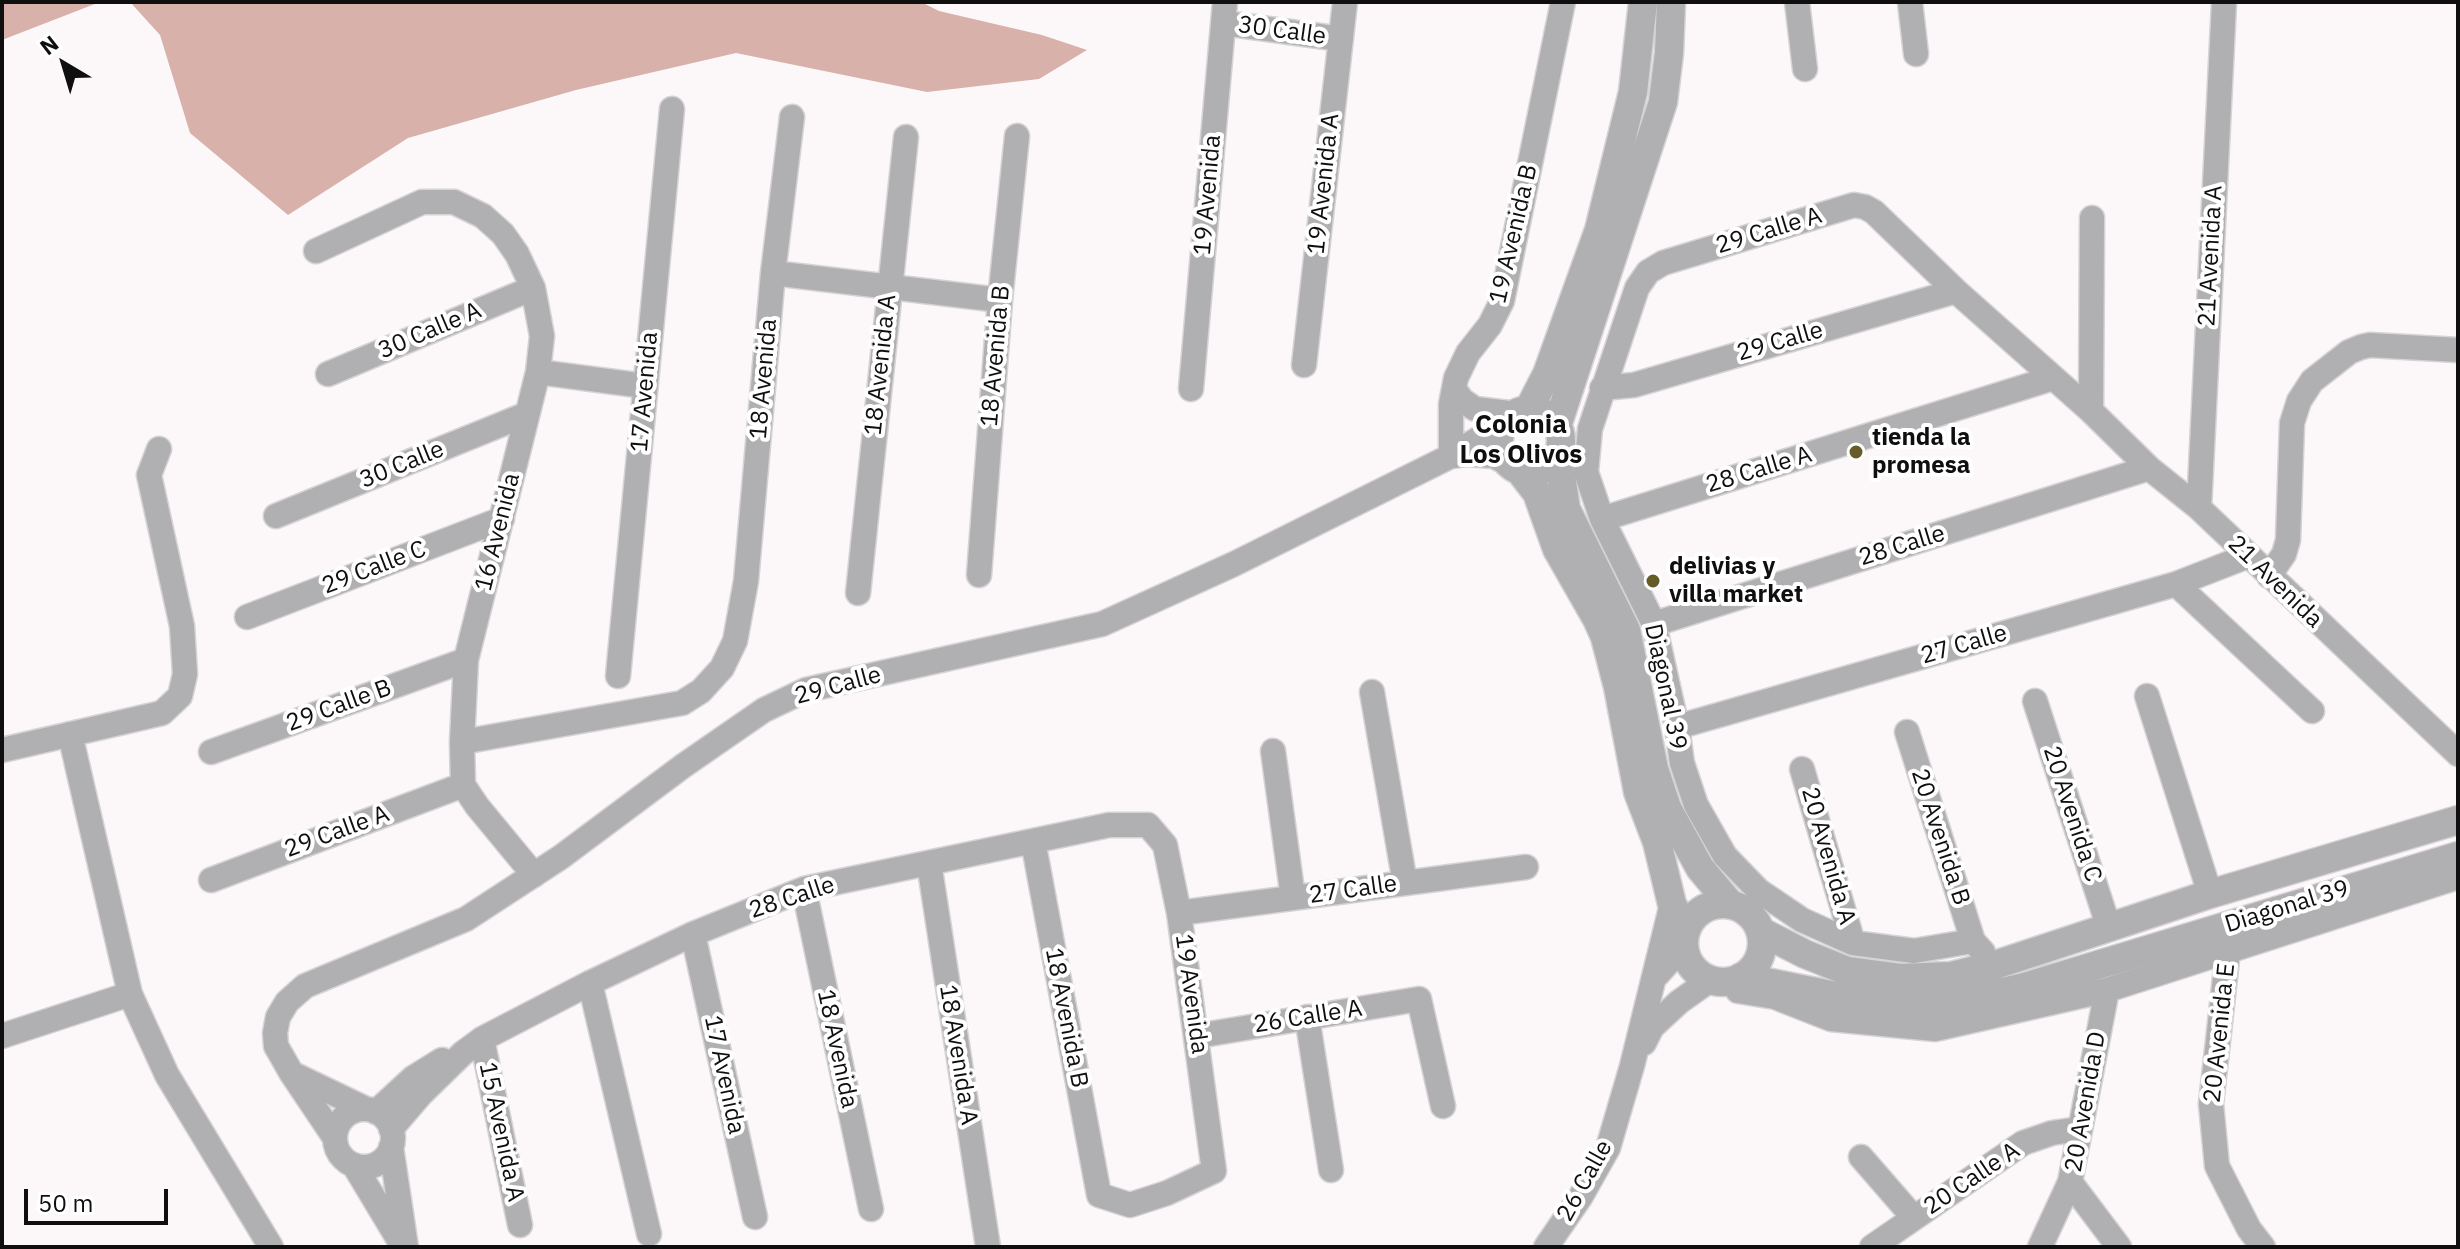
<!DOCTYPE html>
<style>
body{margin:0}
#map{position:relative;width:2460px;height:1249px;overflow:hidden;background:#fcf8fa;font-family:"IBM Plex Sans",sans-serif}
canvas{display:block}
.frame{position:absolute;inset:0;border:4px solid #100f0f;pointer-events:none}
.north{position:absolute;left:24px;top:24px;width:80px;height:80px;-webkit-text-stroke:6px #fff;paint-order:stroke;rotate:322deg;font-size:22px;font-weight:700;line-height:32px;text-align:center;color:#100f0f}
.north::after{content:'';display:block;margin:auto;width:28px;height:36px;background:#100f0f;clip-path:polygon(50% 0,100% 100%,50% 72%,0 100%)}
.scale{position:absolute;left:24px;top:1189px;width:144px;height:36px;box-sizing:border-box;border:4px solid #100f0f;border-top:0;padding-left:10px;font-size:24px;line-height:28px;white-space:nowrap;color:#100f0f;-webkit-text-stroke:6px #fff;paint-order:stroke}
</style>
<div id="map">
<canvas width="2460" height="1249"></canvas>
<div class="frame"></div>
<div class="north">N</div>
<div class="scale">50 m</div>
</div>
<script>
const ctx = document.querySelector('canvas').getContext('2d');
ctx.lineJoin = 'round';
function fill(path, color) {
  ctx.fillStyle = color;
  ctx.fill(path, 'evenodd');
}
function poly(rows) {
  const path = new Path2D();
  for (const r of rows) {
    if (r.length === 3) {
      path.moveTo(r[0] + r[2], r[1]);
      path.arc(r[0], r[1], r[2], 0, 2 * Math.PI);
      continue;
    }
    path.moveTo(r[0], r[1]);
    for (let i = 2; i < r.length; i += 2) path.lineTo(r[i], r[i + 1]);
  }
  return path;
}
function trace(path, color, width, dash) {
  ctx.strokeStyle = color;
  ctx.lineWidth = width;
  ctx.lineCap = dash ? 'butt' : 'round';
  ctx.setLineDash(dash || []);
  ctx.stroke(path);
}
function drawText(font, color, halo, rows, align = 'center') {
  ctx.font = font + ' "IBM Plex Sans",sans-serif';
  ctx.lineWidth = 8;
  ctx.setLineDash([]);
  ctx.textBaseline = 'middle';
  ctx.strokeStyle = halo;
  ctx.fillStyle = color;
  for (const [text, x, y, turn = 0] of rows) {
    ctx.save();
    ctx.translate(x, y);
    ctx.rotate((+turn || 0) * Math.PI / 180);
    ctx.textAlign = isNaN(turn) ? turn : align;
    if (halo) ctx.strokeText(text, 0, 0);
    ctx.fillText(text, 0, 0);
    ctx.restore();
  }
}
fill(poly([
 [2,2,100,2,2,40],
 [130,2,921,2,939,11,1042,35,1087,50,1039,79,927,92,736,53,576,90,408,138,288,215,190,133,160,35]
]), '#d8b1ab');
const minor = poly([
 [1797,2,1805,69],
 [1910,2,1916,54],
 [1224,23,1341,39],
 [316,251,422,202,454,202,483,216,503,234,517,254,533,288,542,336,538,372,466,660,462,742,463,785,477,806,534,875],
 [773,273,1000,300],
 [1304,365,1345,2],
 [538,372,645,386],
 [328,374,533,288],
 [1602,388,1634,385,1956,291],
 [1191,389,1225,2],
 [1454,389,1462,400,1475,409,1517,414],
 [2091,411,2092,218],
 [1451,456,1451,404,1456,378,1468,353,1490,325,1502,301,1563,2],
 [1453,456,1467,454,1493,456,1508,463],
 [2199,508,2224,3],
 [276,516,527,414],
 [1602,519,2053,378],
 [979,575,1000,300,1017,136],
 [2269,576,2284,554,2288,540,2292,423,2299,401,2312,381,2349,352,2361,347,2370,345,2458,350],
 [2176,584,2312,711],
 [858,593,906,137],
 [247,617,502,519],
 [1654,624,2149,468],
 [618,676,672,109],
 [1372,692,1405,883],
 [2147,696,2210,894],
 [2035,701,2109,928],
 [1677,727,2176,584,2248,556],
 [1907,732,1973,941,1983,952],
 [70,734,130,994,167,1075,271,1247],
 [462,742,682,703,701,691,722,668,735,641,746,581,773,273,792,117],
 [2,750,162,713,180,696,185,674,182,626,149,475,159,449],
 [1273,751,1293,898],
 [211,752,466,660],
 [1802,769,1853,943],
 [929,863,988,1247],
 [211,880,463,785],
 [804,889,871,1209],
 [1179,913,1526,867],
 [693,934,755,1217],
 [1973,941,1914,951,1853,943,1802,920,1759,891,1725,856,1696,805,1682,763,1677,727,1654,624,1602,519,1586,472,1590,429,1637,288,1648,272,1663,263,1854,205,1865,207,1874,212,1956,291,2091,411,2149,468,2199,508,2458,754],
 [2228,950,2211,1104,2217,1166,2249,1229,2263,1247],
 [1658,974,1684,945],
 [1732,981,1738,991,1775,997,1831,1019,1935,1029,2107,990,2458,877],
 [590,983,649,1234],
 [1307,1017,1331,1170],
 [2,1036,130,994],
 [1197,1036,1419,999,1443,1106],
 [482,1039,520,1225],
 [1644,1043,1652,1027,1679,1002,1710,980],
 [293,1074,366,1109],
 [364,1138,29],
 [376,1112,413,1078,442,1060],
 [391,1129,421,1094,463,1053,482,1039,590,983,693,934,804,889,1033,841,1109,825,1148,825,1165,845,1179,913,1214,1171,1167,1193,1130,1205,1099,1195,1033,841],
 [335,1138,292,1074,276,1046,275,1033,278,1017,287,1002,305,986,466,919,561,857,683,766,764,710,806,690,1102,624,1234,564,1451,456,1507,421],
 [391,1147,406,1247],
 [1861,1157,1914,1218],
 [354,1165,402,1245],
 [2070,1182,2119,1247],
 [1546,1247,1581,1196,1608,1148,1632,1066,1672,904],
 [1872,1247,2023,1143,2052,1133,2079,1129],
 [2040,1247,2070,1182,2107,990]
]);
const tertiary = poly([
 [1530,441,31],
 [1528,411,1547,374,1599,230,1633,92,1643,2],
 [1557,426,1663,102,1669,53,1671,2],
 [1558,454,1566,509,1626,630,1654,769,1667,808,1700,868,1730,904],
 [1520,471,1537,493,1557,549,1597,619,1605,637,1618,687,1638,792,1657,842,1672,904,1686,931],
 [1723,943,39],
 [1760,931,1805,954,1847,971,1900,978,1951,976,1995,965,2210,894,2458,820],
 [1741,977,1851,999,1902,1003,1954,1003,2025,987,2458,856]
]);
trace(minor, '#d6d3d4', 27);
trace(tertiary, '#d6d3d4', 31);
trace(minor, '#b0afb1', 24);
trace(tertiary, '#b0afb1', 28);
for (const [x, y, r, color] of [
 [1856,452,8,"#665c29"],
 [1653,581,8,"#665c29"]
]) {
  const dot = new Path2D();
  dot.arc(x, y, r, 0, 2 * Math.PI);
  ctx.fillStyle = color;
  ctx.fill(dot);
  trace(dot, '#fff', 3);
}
drawText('24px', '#100f0f', '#fff', [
 ["30 Calle",1282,31,8],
 ["19 Avenida A",1324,184,-84],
 ["19 Avenida",1208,195,-85],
 ["29 Calle A",1769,231,-17],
 ["19 Avenida B",1514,234,-77],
 ["21 Avenida A",2211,256,-87],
 ["30 Calle A",430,331,-23],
 ["29 Calle",1780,342,-16],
 ["18 Avenida B",996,356,-85],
 ["18 Avenida A",881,365,-84],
 ["18 Avenida",764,379,-85],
 ["17 Avenida",645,392,-85],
 ["30 Calle",402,465,-22],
 ["28 Calle A",1759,470,-17],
 ["16 Avenida",498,532,-76],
 ["28 Calle",1902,546,-17],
 ["29 Calle C",374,568,-21],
 ["21 Avenida",2275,582,44],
 ["27 Calle",1964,645,-16],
 ["29 Calle",838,686,-15],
 ["Diagonal 39",1665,687,78],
 ["29 Calle B",339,706,-20],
 ["20 Avenida C",2072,814,72],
 ["29 Calle A",337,832,-20],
 ["20 Avenida B",1940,837,72],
 ["20 Avenida A",1828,856,74],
 ["27 Calle",1353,890,-8],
 ["28 Calle",792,898,-18],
 ["Diagonal 39",2287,907,-17],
 ["19 Avenida",1191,994,82],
 ["26 Calle A",1308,1017,-9],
 ["18 Avenida B",1066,1018,79],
 ["20 Avenida E",2220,1033,-84],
 ["18 Avenida",837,1049,78],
 ["18 Avenida A",958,1055,81],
 ["17 Avenida",724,1075,78],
 ["20 Avenida D",2086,1102,-80],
 ["15 Avenida A",501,1132,78],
 ["20 Calle A",1972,1179,-34],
 ["26 Calle",1585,1181,-61]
]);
drawText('bold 24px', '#100f0f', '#fff', [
 ["tienda la",1872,438],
 ["promesa",1872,466],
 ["delivias y",1669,567],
 ["villa market",1669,595]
], 'left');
drawText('bold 26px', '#100f0f', '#fff', [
 ["Colonia",1521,425],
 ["Los Olivos",1521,455]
]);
</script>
